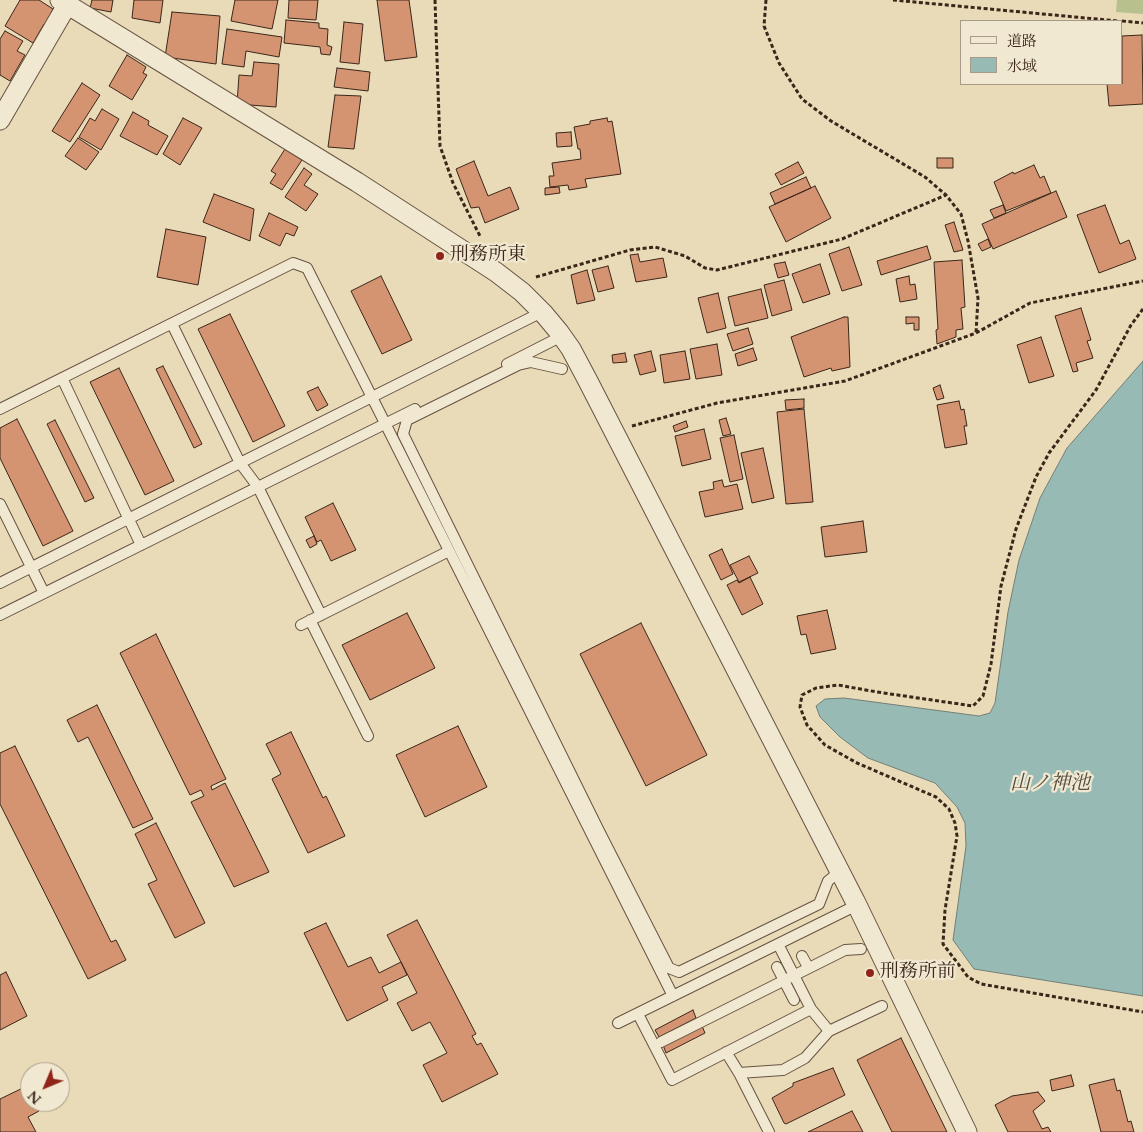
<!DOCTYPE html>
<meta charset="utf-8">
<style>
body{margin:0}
#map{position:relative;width:1143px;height:1132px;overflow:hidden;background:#e9dbb8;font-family:Cardo,"Noto Serif JP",serif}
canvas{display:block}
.legend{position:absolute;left:960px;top:20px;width:162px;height:65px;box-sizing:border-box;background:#f1e8d1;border:1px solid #a89a88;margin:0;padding:6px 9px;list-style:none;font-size:15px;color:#3b261a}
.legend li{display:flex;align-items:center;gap:10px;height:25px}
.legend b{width:25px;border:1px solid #a89a88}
.north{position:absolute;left:20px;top:1062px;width:50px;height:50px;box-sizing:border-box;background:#f1e8d1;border:1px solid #a89a88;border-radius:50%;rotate:225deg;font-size:14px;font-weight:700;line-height:20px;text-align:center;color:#3b261a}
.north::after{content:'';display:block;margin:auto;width:18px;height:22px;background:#8f2418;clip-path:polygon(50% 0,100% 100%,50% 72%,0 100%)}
</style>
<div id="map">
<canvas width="1143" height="1132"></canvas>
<ul class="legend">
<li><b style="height:6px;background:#f1e8d1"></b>道路</li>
<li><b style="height:14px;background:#98bab4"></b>水域</li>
</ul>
<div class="north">N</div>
</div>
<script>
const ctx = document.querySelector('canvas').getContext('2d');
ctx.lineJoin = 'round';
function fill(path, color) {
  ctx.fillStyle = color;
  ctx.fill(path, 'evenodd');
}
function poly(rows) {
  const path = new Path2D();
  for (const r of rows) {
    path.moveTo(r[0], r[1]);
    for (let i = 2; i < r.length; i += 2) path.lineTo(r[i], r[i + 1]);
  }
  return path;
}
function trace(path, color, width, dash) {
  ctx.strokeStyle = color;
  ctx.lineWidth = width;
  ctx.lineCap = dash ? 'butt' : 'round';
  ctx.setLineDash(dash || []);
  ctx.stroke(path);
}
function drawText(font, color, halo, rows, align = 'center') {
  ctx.font = font + ' Cardo,"Noto Serif JP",serif';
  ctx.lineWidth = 4.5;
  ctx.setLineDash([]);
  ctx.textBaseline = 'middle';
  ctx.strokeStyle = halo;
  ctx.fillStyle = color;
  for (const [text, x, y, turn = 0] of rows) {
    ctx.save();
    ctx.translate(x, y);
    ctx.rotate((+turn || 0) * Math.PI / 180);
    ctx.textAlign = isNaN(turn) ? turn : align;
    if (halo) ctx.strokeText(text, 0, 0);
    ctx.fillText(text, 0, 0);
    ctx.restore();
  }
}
fill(poly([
 [1117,0,1143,0,1143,14,1116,12]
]), '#b8c08e');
const water = poly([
 [1143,361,1143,996,974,969,953,940,966,846,965,823,957,807,935,783,868,758,840,737,820,717,816,706,825,699,844,698,979,716,990,713,995,703,1008,612,1019,560,1040,498,1067,448,1143,361]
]);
fill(water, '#98bab4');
trace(water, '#737f76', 1);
const building = poly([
 [20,0,39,0,53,9,51,13,55,16,48,27,44,24,33,43,5,26,20,0],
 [92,0,113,0,111,12,90,8,92,0],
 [134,0,163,0,160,23,132,18,134,0],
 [235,0,278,0,272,29,231,21,235,0],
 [289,0,318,0,316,20,288,18,289,0],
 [377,0,409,0,417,57,385,61,377,0],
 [172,12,220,16,216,64,165,57,172,12],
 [286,20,319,23,319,28,328,29,327,45,332,47,330,55,321,54,320,47,284,43,286,20],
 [344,22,363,24,359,64,340,62,344,22],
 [227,29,282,37,279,57,246,51,244,67,222,64,227,29],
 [5,31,23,41,17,51,25,55,10,81,0,75,0,39,5,31],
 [1142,35,1143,104,1109,106,1107,84,1122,84,1122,36,1142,35],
 [127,55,146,67,143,73,147,75,132,100,109,86,127,55],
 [254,62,279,64,276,107,237,104,239,75,252,76,254,62],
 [337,68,370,72,368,91,334,87,337,68],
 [82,83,100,95,70,142,52,131,82,83],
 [335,95,361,96,354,149,328,147,335,95],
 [102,109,119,119,101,150,79,137,90,118,95,121,102,109],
 [133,112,149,121,148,125,168,136,157,155,120,136,133,112],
 [183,118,202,128,180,165,163,154,183,118],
 [607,118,608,122,612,121,621,174,585,179,587,187,569,190,568,185,550,187,549,176,554,176,552,163,581,159,580,149,578,149,574,127,590,124,590,121,607,118],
 [571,132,572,146,557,147,556,133,571,132],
 [78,138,99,152,86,170,65,156,78,138],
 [285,149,302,160,282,190,270,183,276,174,271,171,285,149],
 [937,158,953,158,953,168,937,168,937,158],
 [474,161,488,196,510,187,519,209,485,223,479,207,471,208,456,169,474,161],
 [798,162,804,173,781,185,775,174,798,162],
 [1034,165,1040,178,1044,176,1051,193,1006,211,994,182,1013,172,1014,174,1034,165],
 [304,168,312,174,304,185,318,194,306,211,285,197,304,168],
 [806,177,811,188,775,204,770,193,806,177],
 [815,186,831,218,786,242,769,207,815,186],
 [559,187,560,193,545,195,545,188,559,187],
 [1056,191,1067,217,993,249,982,224,1056,191],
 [214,194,254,209,250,241,203,222,214,194],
 [1003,205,1006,213,994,218,990,210,1003,205],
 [1105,205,1120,244,1129,240,1136,259,1099,273,1077,215,1105,205],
 [269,213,298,227,294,236,286,233,280,246,259,236,269,213],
 [954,222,963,250,954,252,945,225,954,222],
 [166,229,206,237,198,285,157,277,166,229],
 [988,239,991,247,982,251,978,244,988,239],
 [927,246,931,259,881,275,877,261,927,246],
 [849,247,862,285,842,291,829,254,849,247],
 [638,254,640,262,663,258,667,277,636,282,630,255,638,254],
 [962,260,965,307,961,308,963,329,956,330,956,337,937,344,936,330,938,329,934,262,962,260],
 [785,262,789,275,778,278,774,264,785,262],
 [820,264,830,294,803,303,792,274,820,264],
 [608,266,614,288,598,292,592,270,608,266],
 [587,270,595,300,577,304,571,275,587,270],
 [381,276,412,340,382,354,351,291,381,276],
 [909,276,910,285,915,284,917,299,900,302,896,279,909,276],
 [784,280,792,310,772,316,764,285,784,280],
 [761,289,768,318,735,326,728,297,761,289],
 [718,293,726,328,707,333,698,298,718,293],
 [1081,308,1091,340,1087,341,1093,358,1076,363,1078,371,1073,372,1055,316,1081,308],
 [230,314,285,426,253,442,198,329,230,314],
 [844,317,848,317,850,367,832,371,831,368,804,377,791,337,844,317],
 [906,317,919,317,919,330,914,330,914,323,906,324,906,317],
 [748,328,753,344,733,351,727,334,748,328],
 [1041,337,1054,376,1029,383,1017,345,1041,337],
 [717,344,722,375,696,379,690,349,717,344],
 [753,348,757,360,738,366,735,354,753,348],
 [651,351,656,371,640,375,634,355,651,351],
 [685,351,690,379,664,383,660,355,685,351],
 [625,353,627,362,613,363,612,355,625,353],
 [163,366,202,444,194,448,156,369,163,366],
 [119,368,174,481,145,495,90,382,119,368],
 [940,385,944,398,937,400,933,388,940,385],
 [318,387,328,405,317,411,307,392,318,387],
 [804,399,804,408,786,410,785,400,804,399],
 [959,401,961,410,964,409,967,426,964,426,967,444,945,448,937,405,959,401],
 [804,409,813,502,786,504,777,412,804,409],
 [726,418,731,434,723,436,719,420,726,418],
 [17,419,73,531,43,546,0,458,0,428,17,419],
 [55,420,94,498,85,502,47,424,55,420],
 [686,421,688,427,675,432,673,426,686,421],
 [704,429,711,459,682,466,675,436,704,429],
 [734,435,743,479,730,482,720,438,734,435],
 [763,448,774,498,752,503,741,453,763,448],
 [722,480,724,487,737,484,743,509,705,517,699,492,714,489,713,482,722,480],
 [333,503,356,550,331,561,321,540,317,542,305,517,333,503],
 [863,521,867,552,825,557,821,527,863,521],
 [314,536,317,544,310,548,306,540,314,536],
 [722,549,733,574,721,580,709,555,722,549],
 [749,556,758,573,739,582,730,565,749,556],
 [750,577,763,604,742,615,727,585,737,580,739,583,750,577],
 [827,610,836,649,811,654,806,634,801,635,797,616,827,610],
 [407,613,435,668,370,700,342,645,407,613],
 [641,623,707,755,646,786,580,654,641,623],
 [156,634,226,779,211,786,212,790,225,783,269,872,234,887,191,802,204,796,201,790,190,795,120,653,156,634],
 [97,705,153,819,133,828,88,737,78,742,67,720,97,705],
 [458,726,487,787,425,817,396,755,458,726],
 [291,732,323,798,326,796,345,836,308,853,272,779,281,774,266,744,291,732],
 [15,746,111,942,116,940,126,960,88,979,0,804,0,753,15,746],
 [156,823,205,923,175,938,148,884,157,880,135,834,156,823],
 [417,920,476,1034,472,1036,477,1045,481,1043,498,1074,442,1102,423,1065,447,1053,430,1022,412,1031,397,1003,417,993,387,935,417,920],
 [326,923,348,967,371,957,379,973,401,962,407,975,382,987,388,1000,347,1021,304,933,326,923],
 [6,972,27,1016,0,1030,0,975,6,972],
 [693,1010,696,1018,659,1037,655,1030,693,1010],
 [702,1026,705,1033,666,1053,663,1045,702,1026],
 [901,1038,947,1132,892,1132,857,1060,901,1038],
 [833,1068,845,1095,786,1124,784,1123,772,1098,793,1086,793,1083,833,1068],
 [1071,1075,1074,1086,1052,1091,1050,1080,1071,1075],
 [1114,1079,1117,1091,1120,1090,1128,1122,1131,1121,1134,1132,1101,1132,1089,1085,1114,1079],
 [27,1086,30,1092,30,1102,35,1102,39,1111,28,1117,36,1132,0,1132,0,1099,27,1086],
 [1038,1092,1045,1101,1033,1111,1042,1129,1048,1127,1051,1132,1008,1132,995,1105,1012,1096,1038,1092],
 [852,1111,863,1132,808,1132,852,1111]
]);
fill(building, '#d59471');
trace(building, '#3b261a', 1);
const lane = poly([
 [172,324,240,463,258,487,321,615],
 [507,364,562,336],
 [562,369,531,362,518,365,407,420,403,434,598,829,669,968,679,972,819,904,828,881,840,871],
 [62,378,141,545],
 [0,409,293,263,307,268,673,996],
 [0,504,44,593],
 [0,583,542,312],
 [0,615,415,409],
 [310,620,368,736],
 [301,625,449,551],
 [802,956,808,967],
 [777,967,794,1000],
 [638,1014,672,1080,811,1009,778,944],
 [618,1023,857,905],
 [829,1031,882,1006],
 [661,1042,845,950,861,949],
 [726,1052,739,1073,769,1132],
 [739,1073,783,1070,805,1058,829,1031,811,1009]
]);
const street = poly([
 [60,0,357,182,496,272,522,292,544,314,559,332,571,349,588,381,855,901,967,1132],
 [0,120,67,5]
]);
trace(lane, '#665342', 12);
trace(street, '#665342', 21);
trace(poly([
 [435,0,440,146,453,183,481,238],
 [766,0,764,26,779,63,802,99,831,121,925,177,946,195,961,214,968,241,978,298,976,333],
 [893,0,1118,21],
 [1122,21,1143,23],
 [536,277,630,250,655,247,685,256,705,268,717,270,842,239,946,195],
 [1143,309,1131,325,1096,390,1049,453,1036,477,1016,529,1001,586,991,664,983,696,973,706,877,692,838,685,816,688,802,695,800,707,807,725,825,745,857,763,936,797,949,809,955,823,957,836,945,910,943,944,968,977,981,984,1143,1012],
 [632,426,717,403,845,381,976,333,1030,303,1143,281]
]), '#3b261a', 3, [4, 2.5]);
trace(lane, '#f1e8d1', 10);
trace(street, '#f1e8d1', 19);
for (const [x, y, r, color] of [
 [440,256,5,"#8f2418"],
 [870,973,5,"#8f2418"]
]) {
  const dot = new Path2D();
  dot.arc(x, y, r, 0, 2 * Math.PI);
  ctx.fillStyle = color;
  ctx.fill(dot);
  trace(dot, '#f1e8d1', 2);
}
drawText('19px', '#3b261a', '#f1e8d1', [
 ["刑務所東",450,256],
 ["刑務所前",880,973]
], 'left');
drawText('italic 20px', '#524b40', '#f1e8d1', [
 ["山ノ神池",1050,784]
]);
</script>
